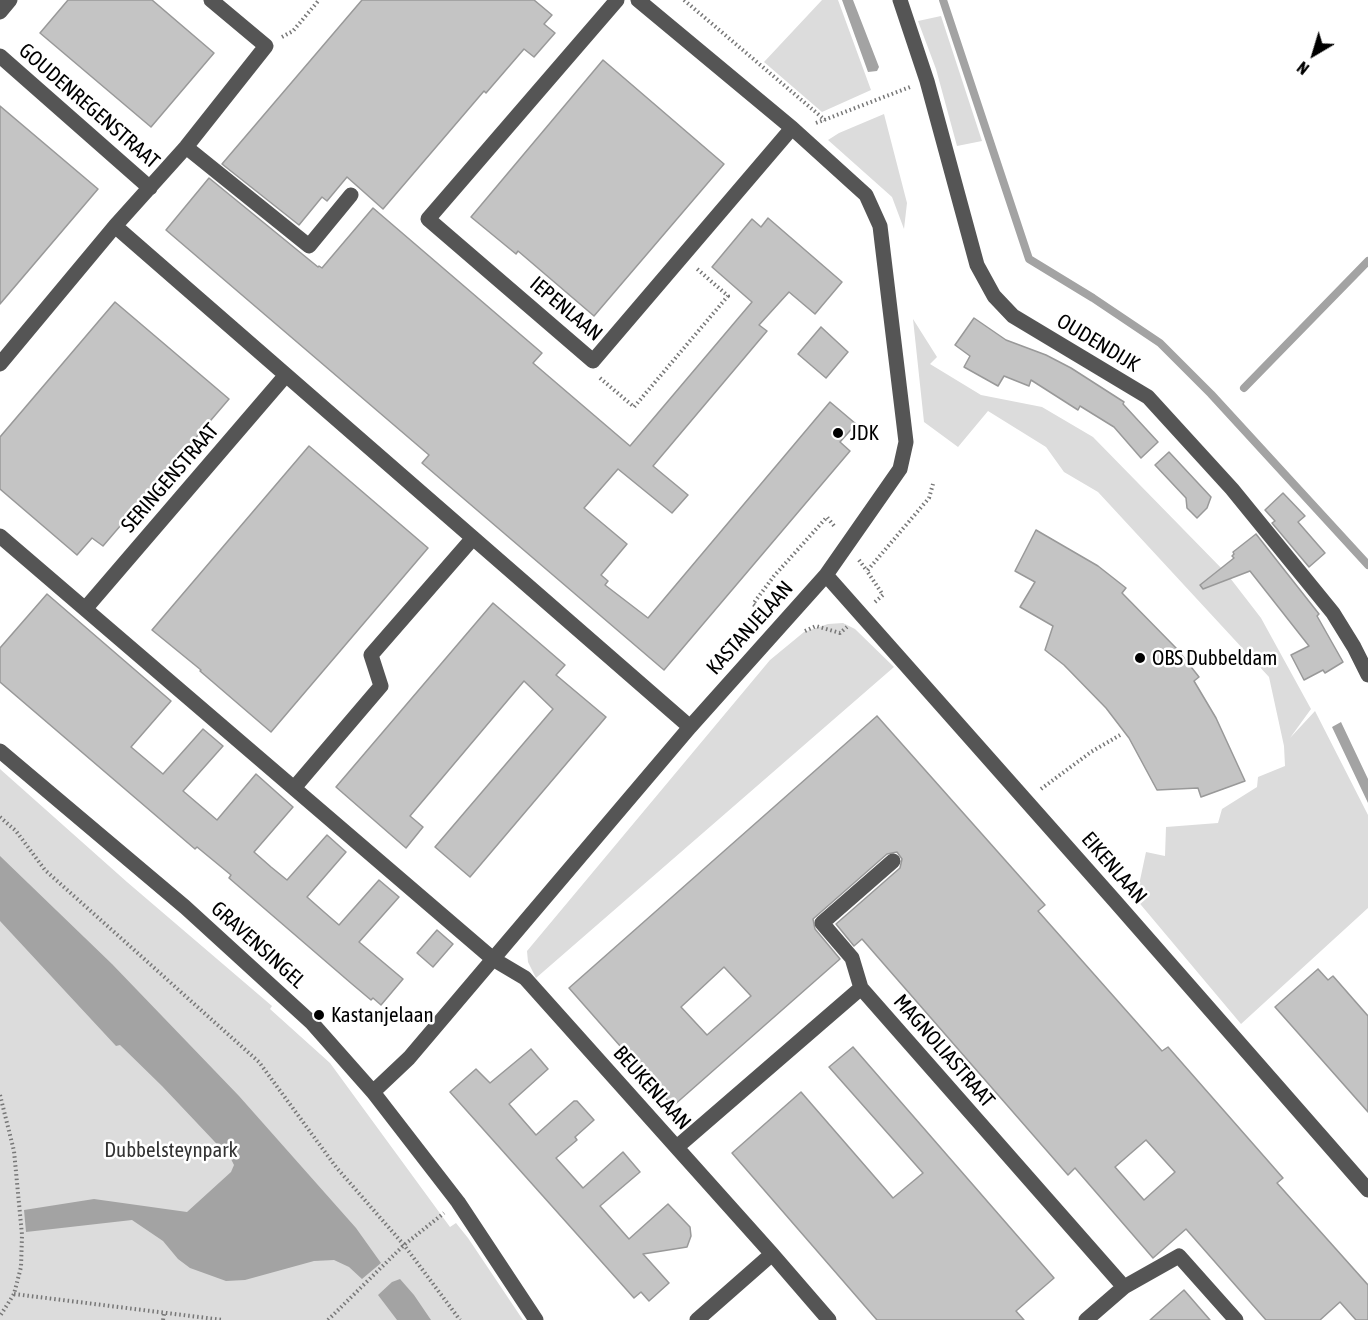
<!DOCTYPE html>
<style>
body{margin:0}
#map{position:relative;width:1368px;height:1320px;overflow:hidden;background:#fff;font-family:"Asap Condensed",sans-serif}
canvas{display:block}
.north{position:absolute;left:1284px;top:24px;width:60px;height:60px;-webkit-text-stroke:4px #fff;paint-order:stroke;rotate:218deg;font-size:16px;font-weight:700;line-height:24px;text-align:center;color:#000}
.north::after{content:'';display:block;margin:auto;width:21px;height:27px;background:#000;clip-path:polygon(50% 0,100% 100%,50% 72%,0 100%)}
</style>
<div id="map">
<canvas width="1368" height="1320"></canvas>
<div class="north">N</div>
</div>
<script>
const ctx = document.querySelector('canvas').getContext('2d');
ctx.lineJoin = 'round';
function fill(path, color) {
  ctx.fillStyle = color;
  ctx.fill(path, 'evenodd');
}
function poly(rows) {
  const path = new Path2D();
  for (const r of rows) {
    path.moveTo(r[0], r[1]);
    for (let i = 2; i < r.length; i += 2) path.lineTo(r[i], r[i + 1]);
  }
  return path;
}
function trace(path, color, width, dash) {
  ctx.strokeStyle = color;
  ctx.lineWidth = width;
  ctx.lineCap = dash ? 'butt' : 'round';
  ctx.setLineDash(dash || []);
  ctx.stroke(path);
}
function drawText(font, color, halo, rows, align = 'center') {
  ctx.font = font + ' "Asap Condensed",sans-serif';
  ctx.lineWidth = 5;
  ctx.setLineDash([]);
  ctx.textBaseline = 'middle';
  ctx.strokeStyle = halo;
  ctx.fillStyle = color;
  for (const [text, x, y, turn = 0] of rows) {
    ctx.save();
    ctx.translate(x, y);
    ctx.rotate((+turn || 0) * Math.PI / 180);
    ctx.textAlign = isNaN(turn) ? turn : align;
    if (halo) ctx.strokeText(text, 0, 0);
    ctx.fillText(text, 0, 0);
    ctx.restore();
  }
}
fill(poly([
 [822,0,838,0,871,90,822,112,764,62],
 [941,16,982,141,957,146,936,69,918,21],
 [884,114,907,203,904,229,892,197,828,140,839,133],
 [913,319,937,357,930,364,981,395,1042,407,1093,437,1227,574,1261,618,1311,709,1290,738,1315,711,1368,815,1368,908,1241,1024,1136,899,1146,852,1165,856,1166,827,1218,823,1222,809,1257,787,1258,777,1285,766,1284,746,1269,677,1098,492,1064,472,1046,447,988,411,958,447,924,422],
 [843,623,855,629,894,667,536,978,528,962,527,951,770,660,804,632,828,624],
 [0,769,127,882,272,1006,270,1009,330,1063,450,1227,456,1223,468,1238,523,1320,0,1320]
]), '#dcdcdc');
fill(poly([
 [842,0,853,0,879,67,877,71,868,72],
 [1341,722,1368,779,1368,803,1332,727],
 [0,856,112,964,239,1096,356,1228,381,1263,362,1279,349,1267,334,1260,314,1261,245,1280,226,1281,190,1268,178,1259,163,1241,132,1220,26,1232,24,1210,94,1199,187,1212,231,1172,234,1165,231,1159,162,1086,120,1045,116,1046,0,921],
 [400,1279,414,1295,431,1320,397,1320,378,1295,392,1282]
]), '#a3a3a3');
trace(poly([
 [943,0,1029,259,1093,298,1160,343,1211,394,1368,565],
 [1244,388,1368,261]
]), '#a3a3a3', 8);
const building = poly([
 [68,0,152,0,214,53,151,127,40,33,68,0],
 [362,0,534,0,552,15,544,24,555,33,534,57,524,49,486,93,484,91,383,209,347,177,327,201,322,197,299,225,222,164,362,0],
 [603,60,724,164,594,316,518,251,516,254,471,217,603,60],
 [0,106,98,189,0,304,0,106],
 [209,178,318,267,319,266,322,268,373,208,542,353,533,363,630,446,752,302,712,267,752,219,761,227,768,218,842,282,815,314,789,292,759,325,767,331,653,466,688,495,672,513,618,469,584,508,627,544,601,575,608,581,605,585,648,618,830,402,856,424,840,442,850,451,664,670,422,463,429,455,166,230,209,178],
 [115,302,229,399,103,546,92,538,77,555,0,489,0,437,115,302],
 [974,318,1006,340,1046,355,1071,368,1124,402,1123,404,1158,442,1141,458,1114,427,1080,406,1078,410,1031,380,1029,386,1004,376,998,386,964,367,970,356,955,345,974,318],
 [821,327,848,352,826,378,798,354,821,327],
 [309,446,428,548,271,732,200,671,201,670,152,630,309,446],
 [1169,452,1211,497,1207,508,1197,518,1187,508,1186,498,1155,465,1169,452],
 [1283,493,1305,516,1298,522,1325,553,1309,567,1272,523,1275,521,1265,510,1283,493],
 [1036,530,1098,566,1126,588,1122,593,1177,649,1199,677,1194,681,1216,718,1245,781,1201,797,1198,788,1157,790,1129,738,1106,708,1064,665,1045,650,1053,626,1020,607,1035,582,1015,571,1036,530],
 [1256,534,1319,614,1317,616,1343,662,1325,673,1323,670,1304,680,1291,655,1309,646,1250,571,1203,589,1200,585,1234,558,1232,556,1234,554,1233,552,1256,534],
 [47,594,171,701,131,747,163,774,203,729,223,746,183,791,217,820,256,774,293,807,254,852,271,867,287,880,327,835,346,852,307,897,324,912,339,925,379,880,399,897,359,942,403,979,381,1005,373,998,371,1000,352,984,229,878,231,875,197,847,195,849,0,682,0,648,47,594],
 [493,603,565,665,556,675,606,717,470,877,435,847,553,709,524,681,410,816,423,827,406,848,336,787,493,603],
 [877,716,1045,905,1038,911,1162,1051,1168,1047,1283,1178,1277,1183,1368,1285,1368,1320,1356,1320,1340,1302,1320,1320,1266,1320,1186,1229,1153,1258,1075,1168,1068,1175,862,939,854,946,836,924,900,868,902,859,897,852,887,854,813,919,815,929,840,959,673,1106,569,988,877,716],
 [724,967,751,996,707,1035,681,1007,724,967],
 [1146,1140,1175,1172,1144,1200,1115,1167,1146,1140],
 [437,930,453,944,433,967,417,953,437,930],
 [1318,969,1328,980,1333,976,1368,1016,1368,1112,1275,1007,1318,969],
 [853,1047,1054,1278,1016,1311,1024,1320,877,1320,732,1153,801,1092,893,1198,923,1173,829,1067,853,1047],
 [531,1049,548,1069,509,1104,536,1135,574,1101,577,1101,594,1120,575,1137,577,1140,556,1158,583,1188,623,1152,640,1172,600,1206,629,1239,668,1204,690,1227,691,1236,687,1247,643,1254,669,1283,649,1301,641,1292,634,1298,450,1092,476,1069,490,1083,531,1049],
 [1184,1290,1210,1320,1150,1320,1184,1290]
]);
fill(building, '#c4c4c4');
trace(building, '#999', 1.5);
trace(poly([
 [684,0,825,120],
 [282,37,293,31,319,0],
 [816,123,910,87],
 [600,378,634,407,728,296,696,268],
 [859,560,867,571],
 [875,602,883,595,867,571,929,498,933,484],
 [765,614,753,604,774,576,827,517,835,527],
 [805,631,816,626,840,633,847,627],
 [1041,789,1091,752,1120,735],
 [0,817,16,831,45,870,259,1062,336,1167,404,1245,460,1320],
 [0,1095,14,1151,22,1235,21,1267,14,1294,0,1316],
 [14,1294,223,1320],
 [163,1320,164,1314],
 [328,1320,404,1245,444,1213]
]), '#777', 4, [1.5, 3]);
trace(poly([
 [617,0,428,219,593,361,792,128,638,0],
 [900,0,927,81,977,265,994,296,1013,316,1148,397,1232,489,1333,613,1354,647,1368,675],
 [0,12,10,0],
 [0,56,150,188],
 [186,147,309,246,351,195],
 [115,226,690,727],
 [0,364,115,226,186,147,266,46,211,0],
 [0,536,493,959,525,978,772,1254,829,1320],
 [826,575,1114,900,1368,1190],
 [85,609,286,375],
 [0,751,185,907,312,1023,373,1092,458,1202,536,1320],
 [294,788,381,686,371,655,473,538],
 [861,988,852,958,822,923,893,861],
 [373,1092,409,1058,690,727,826,575,900,469,906,442,880,226,866,195,792,128],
 [677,1147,861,988,1124,1287,1086,1320],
 [1124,1287,1179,1256,1236,1320],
 [697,1320,772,1254]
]), '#555', 15);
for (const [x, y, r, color] of [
 [838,433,6,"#000"],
 [1140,658,6,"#000"],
 [319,1015,6,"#000"]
]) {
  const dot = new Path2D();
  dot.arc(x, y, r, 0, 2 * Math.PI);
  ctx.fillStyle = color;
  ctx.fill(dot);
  trace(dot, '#fff', 2);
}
drawText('21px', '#000', '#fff', [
 ["GOUDENREGENSTRAAT",89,106,41],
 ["IEPENLAAN",566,309,40],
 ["OUDENDIJK",1098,343,31],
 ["SERINGENSTRAAT",170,478,-49],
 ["KASTANJELAAN",750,628,-48],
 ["EIKENLAAN",1114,868,49],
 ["GRAVENSINGEL",258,945,42],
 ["MAGNOLIASTRAAT",944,1051,49],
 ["BEUKENLAAN",652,1088,48]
]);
drawText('21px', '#000', '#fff', [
 ["JDK",850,433],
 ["OBS Dubbeldam",1152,658],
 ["Kastanjelaan",331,1015]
], 'left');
drawText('21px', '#333', '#fff', [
 ["Dubbelsteynpark",171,1150]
]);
</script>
